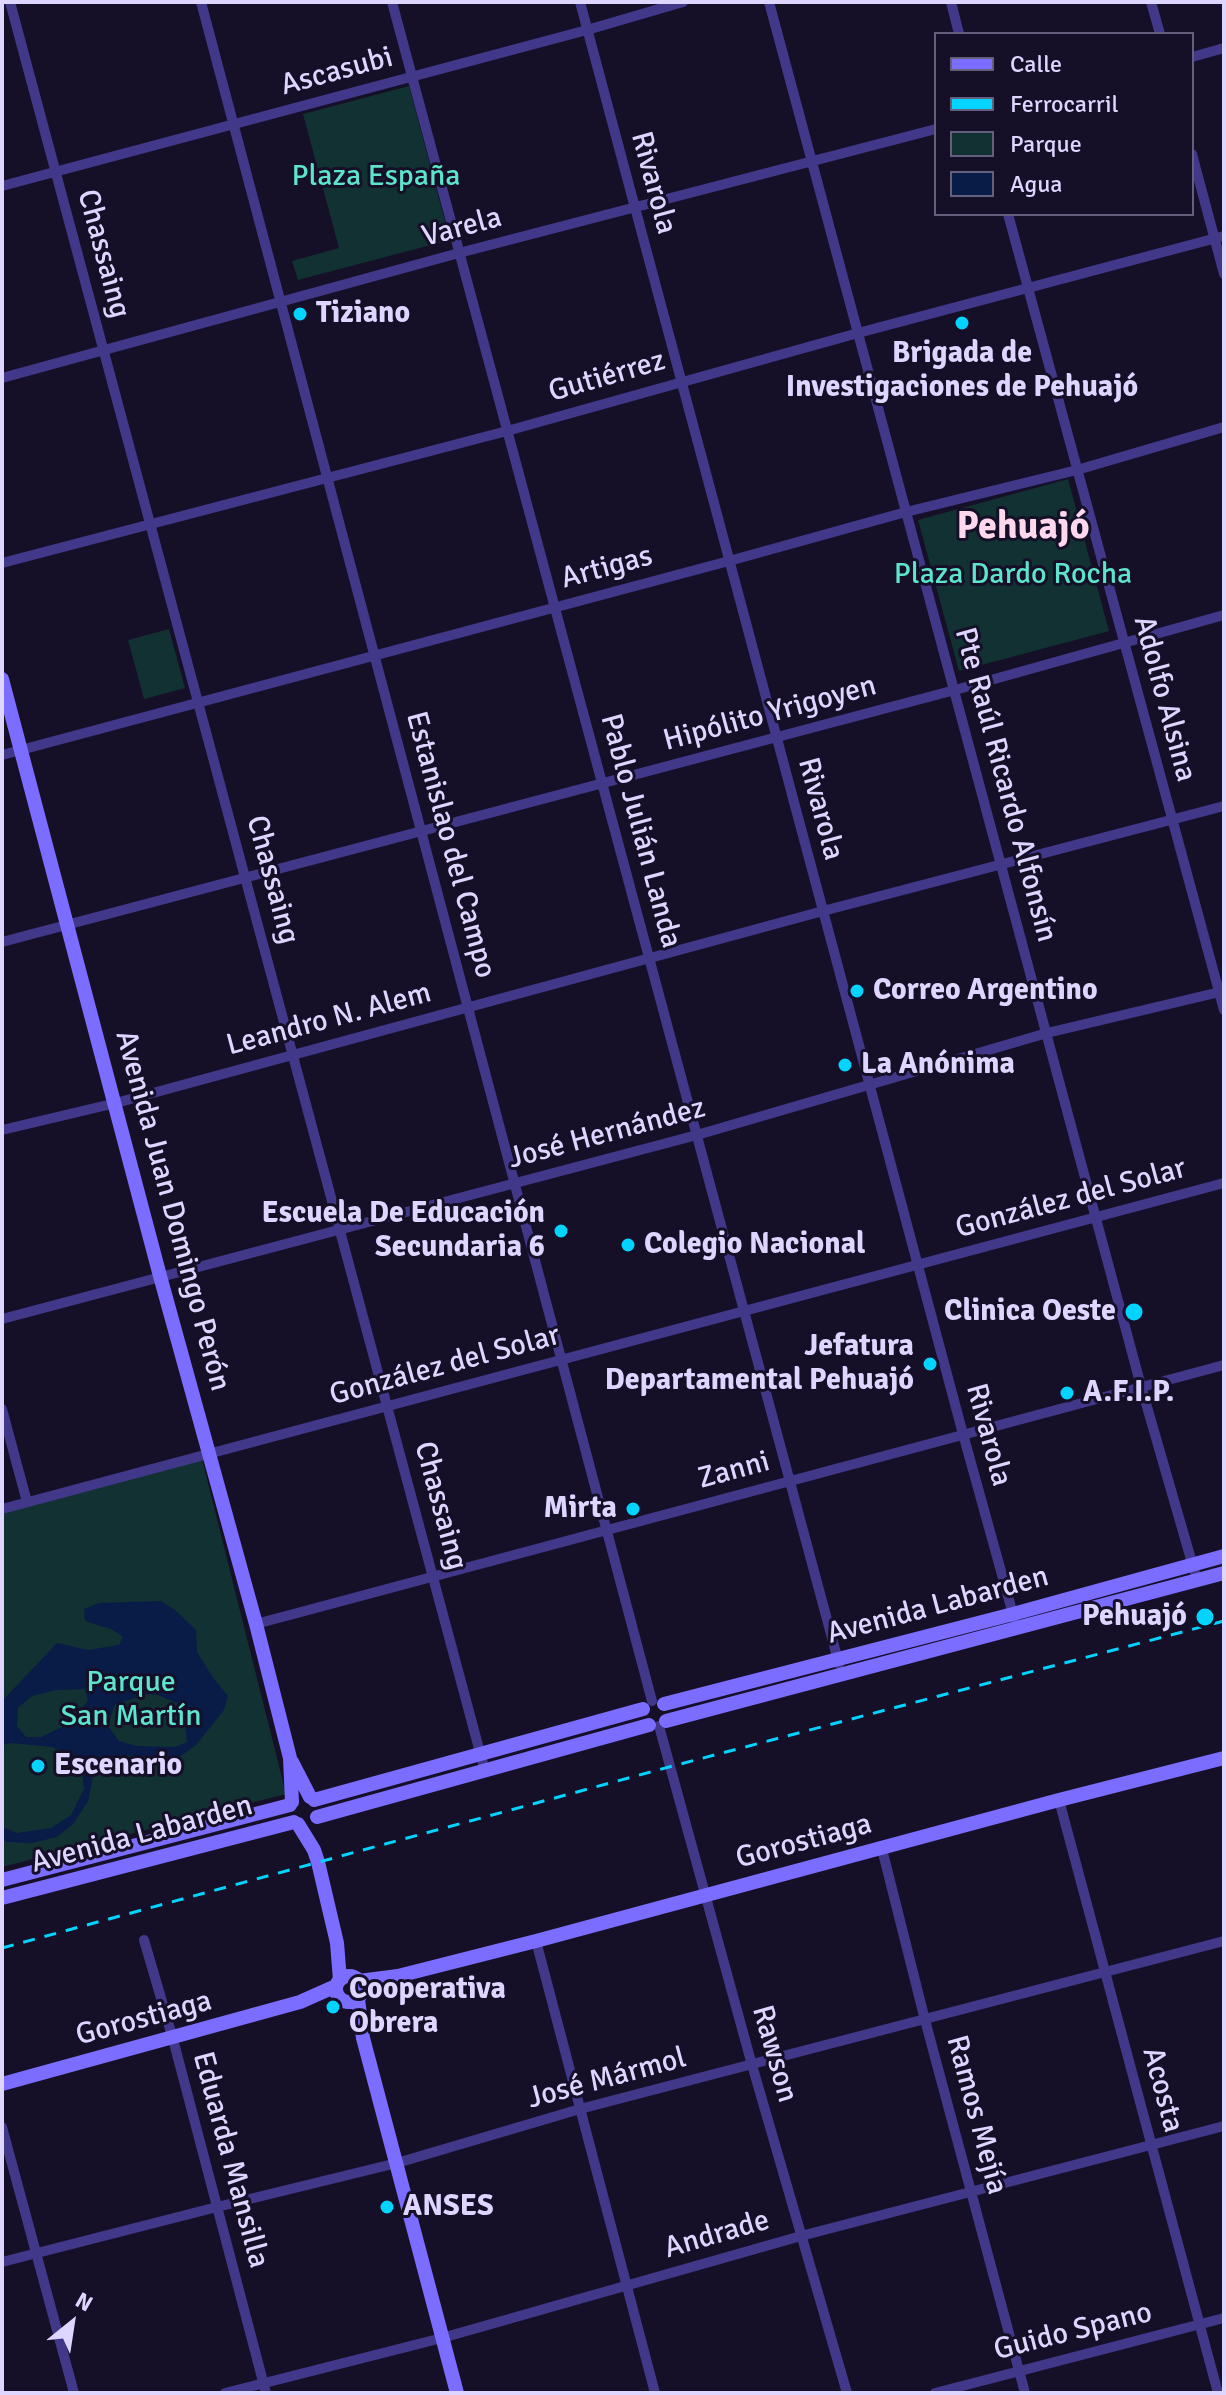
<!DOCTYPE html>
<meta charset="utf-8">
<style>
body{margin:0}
#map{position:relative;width:1226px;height:2395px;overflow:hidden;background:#150f28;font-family:Signika,sans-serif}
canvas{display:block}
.frame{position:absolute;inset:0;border:4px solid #ded6ff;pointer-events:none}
.legend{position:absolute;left:934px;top:32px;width:260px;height:184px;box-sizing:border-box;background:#150f28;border:2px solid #655f7e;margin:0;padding:10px 14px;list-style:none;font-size:24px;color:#ded6ff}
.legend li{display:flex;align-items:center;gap:16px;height:40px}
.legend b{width:40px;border:2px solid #655f7e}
.north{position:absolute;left:32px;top:2283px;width:80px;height:80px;-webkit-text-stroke:6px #150f28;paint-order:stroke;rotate:30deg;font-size:22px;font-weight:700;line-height:32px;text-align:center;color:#ded6ff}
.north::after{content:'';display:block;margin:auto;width:28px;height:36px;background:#ded6ff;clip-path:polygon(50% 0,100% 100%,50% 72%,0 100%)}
</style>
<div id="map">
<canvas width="1226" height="2395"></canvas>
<div class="frame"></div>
<ul class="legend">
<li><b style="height:10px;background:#7b6dff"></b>Calle</li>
<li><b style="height:10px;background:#02d3ff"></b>Ferrocarril</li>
<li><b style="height:22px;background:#123132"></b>Parque</li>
<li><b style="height:22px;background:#091b47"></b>Agua</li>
</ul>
<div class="north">N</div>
</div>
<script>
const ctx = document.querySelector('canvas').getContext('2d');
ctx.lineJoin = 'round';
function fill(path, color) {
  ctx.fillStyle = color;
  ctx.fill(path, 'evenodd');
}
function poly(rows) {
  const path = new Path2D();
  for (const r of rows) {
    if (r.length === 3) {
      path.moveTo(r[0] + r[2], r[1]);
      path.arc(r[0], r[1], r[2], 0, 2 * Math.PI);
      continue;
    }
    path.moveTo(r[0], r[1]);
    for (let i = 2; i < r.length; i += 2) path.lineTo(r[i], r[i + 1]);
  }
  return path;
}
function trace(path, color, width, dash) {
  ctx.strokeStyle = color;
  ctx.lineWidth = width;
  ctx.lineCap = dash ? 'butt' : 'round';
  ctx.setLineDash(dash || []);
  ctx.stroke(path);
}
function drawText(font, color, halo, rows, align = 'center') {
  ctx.font = font + ' Signika,sans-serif';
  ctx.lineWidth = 6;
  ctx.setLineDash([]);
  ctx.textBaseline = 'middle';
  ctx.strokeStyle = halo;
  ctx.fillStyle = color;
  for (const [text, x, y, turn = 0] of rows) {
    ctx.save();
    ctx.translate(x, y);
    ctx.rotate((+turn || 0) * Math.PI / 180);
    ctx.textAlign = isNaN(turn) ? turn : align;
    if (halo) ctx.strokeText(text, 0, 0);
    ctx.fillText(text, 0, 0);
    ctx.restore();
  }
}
fill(poly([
 [409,86,450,240,298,280,292,261,339,248,303,114],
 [1068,479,1109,631,959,671,918,520],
 [169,629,185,688,144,699,128,640],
 [202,1459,286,1794,2,1867,2,1510]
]), '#123132');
fill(poly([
 [161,1601,175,1610,196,1630,197,1652,214,1679,228,1696,224,1710,196,1745,178,1758,120,1755,102,1760,94,1772,88,1801,74,1823,57,1837,32,1843,7,1842,2,1839,2,1827,17,1833,51,1828,71,1815,84,1789,82,1770,68,1754,52,1747,12,1743,2,1745,2,1701,57,1643,88,1650,119,1645,123,1637,111,1629,85,1621,84,1609,99,1603],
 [85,1689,88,1701,64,1726,41,1737,26,1737,17,1726,18,1708,32,1696,56,1690],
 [149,1694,158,1695,179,1704,185,1722,187,1742,175,1747,136,1746,119,1741,108,1726,115,1704]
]), '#091b47');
trace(poly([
 [10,2,485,1771],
 [201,2,652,1701],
 [392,2,839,1664],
 [580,2,963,1434,1014,1618],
 [769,2,1141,1386,1197,1580],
 [951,2,959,34],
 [1151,2,1160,34],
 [1192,57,1224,48],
 [1192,154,1224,274],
 [2,186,587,30,683,2],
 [1008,214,1224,1010],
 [2,378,459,253,936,129],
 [2,563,507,431,858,333,1224,236],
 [2,755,729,561,906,512,1077,470,1224,427],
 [2,942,955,690,1224,615],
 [2,1130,116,1103,823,911,1224,806],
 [2,1319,697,1135,1047,1033,1224,991],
 [2,1409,27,1502],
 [2,1509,1224,1183],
 [256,1624,1224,1365],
 [659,1726,752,2065,847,2393],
 [1059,1800,1218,2393],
 [882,1849,925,2020,1025,2393],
 [144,1940,173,2039,266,2393],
 [536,1941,655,2393],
 [2,2127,74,2393],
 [2,2262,217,2207,397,2163,580,2109,1224,1941],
 [225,2393,442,2338,801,2236,1224,2126],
 [935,2393,1224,2318]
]), '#413889', 10);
trace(poly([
 [2,679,160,1276,256,1624,290,1758,292,1802],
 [664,1704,1013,1614,1224,1556],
 [666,1721,1224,1573],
 [292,1762,310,1797],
 [314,1800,643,1709],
 [317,1817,649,1725],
 [298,1824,314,1850,318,1862,337,1943,340,1980],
 [2,1880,290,1805],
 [2,1898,294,1822],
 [349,1989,13],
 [359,1981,398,1976,536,1941,1059,1800,1224,1758],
 [358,1999,363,2038,457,2393],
 [2,2084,300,2002,336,1986]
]), '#7b6dff', 14);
trace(poly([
 [2,1948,669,1767,1224,1621]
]), '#02d3ff', 3, [12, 10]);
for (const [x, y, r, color] of [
 [300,314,8,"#02d3ff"],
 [962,323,8,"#02d3ff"],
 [857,991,8,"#02d3ff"],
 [845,1065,8,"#02d3ff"],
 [561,1231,8,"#02d3ff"],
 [628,1245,8,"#02d3ff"],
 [1134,1312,10,"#02d3ff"],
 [930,1364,8,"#02d3ff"],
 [1067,1393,8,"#02d3ff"],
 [633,1509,8,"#02d3ff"],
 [1205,1617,10,"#02d3ff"],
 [38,1766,8,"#02d3ff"],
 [333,2007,8,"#02d3ff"],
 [387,2207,8,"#02d3ff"]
]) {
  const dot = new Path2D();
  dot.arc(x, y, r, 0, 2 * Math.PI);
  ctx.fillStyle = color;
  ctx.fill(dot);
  trace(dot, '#150f28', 3);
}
drawText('30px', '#ded6ff', '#150f28', [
 ["Ascasubi",337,72,-15],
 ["Rivarola",653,183,75],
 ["Varela",462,228,-15],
 ["Chassaing",103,254,75],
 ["Gutiérrez",607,377,-16],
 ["Artigas",607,568,-15],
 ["Adolfo Alsina",1164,699,75],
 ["Hipólito Yrigoyen",770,714,-15],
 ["Pte Raúl Ricardo Alfonsín",1005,785,75],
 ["Rivarola",820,809,75],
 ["Pablo Julián Landa",640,831,75],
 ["Estanislao del Campo",450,845,75],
 ["Chassaing",272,880,75],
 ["Leandro N. Alem",329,1020,-15],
 ["José Hernández",607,1134,-15],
 ["González del Solar",1071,1199,-15],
 ["Avenida Juan Domingo Perón",172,1211,75],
 ["González del Solar",445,1366,-15],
 ["Rivarola",988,1435,75],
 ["Zanni",734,1471,-15],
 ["Chassaing",440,1506,75],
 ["Avenida Labarden",938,1606,-15],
 ["Avenida Labarden",142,1835,-15],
 ["Gorostiaga",804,1842,-15],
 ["Gorostiaga",144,2019,-15],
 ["Rawson",774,2054,74],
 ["José Mármol",607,2079,-15],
 ["Acosta",1162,2090,75],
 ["Ramos Mejía",976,2115,75],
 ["Eduarda Mansilla",230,2160,75],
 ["Andrade",717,2235,-16],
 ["Guido Spano",1073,2332,-14]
]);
drawText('30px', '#5de4cc', '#150f28', [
 ["Plaza España",376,177],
 ["Plaza Dardo Rocha",1013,575],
 ["Parque",131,1683],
 ["San Martín",131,1717]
]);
drawText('bold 30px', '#ded6ff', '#150f28', [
 ["Tiziano",316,314],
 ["Brigada de",962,354,"center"],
 ["Investigaciones de Pehuajó",962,388,"center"],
 ["Correo Argentino",873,991],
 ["La Anónima",861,1065],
 ["Escuela De Educación",545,1214,"right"],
 ["Secundaria 6",545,1248,"right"],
 ["Colegio Nacional",644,1245],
 ["Clinica Oeste",1116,1312,"right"],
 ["Jefatura",914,1347,"right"],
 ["Departamental Pehuajó",914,1381,"right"],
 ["A.F.I.P.",1083,1393],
 ["Mirta",617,1509,"right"],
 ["Pehuajó",1187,1617,"right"],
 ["Escenario",54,1766],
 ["Cooperativa",349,1990],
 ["Obrera",349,2024],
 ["ANSES",403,2207]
], 'left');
drawText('bold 38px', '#ffd8ee', '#150f28', [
 ["Pehuajó",1023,528]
]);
</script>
